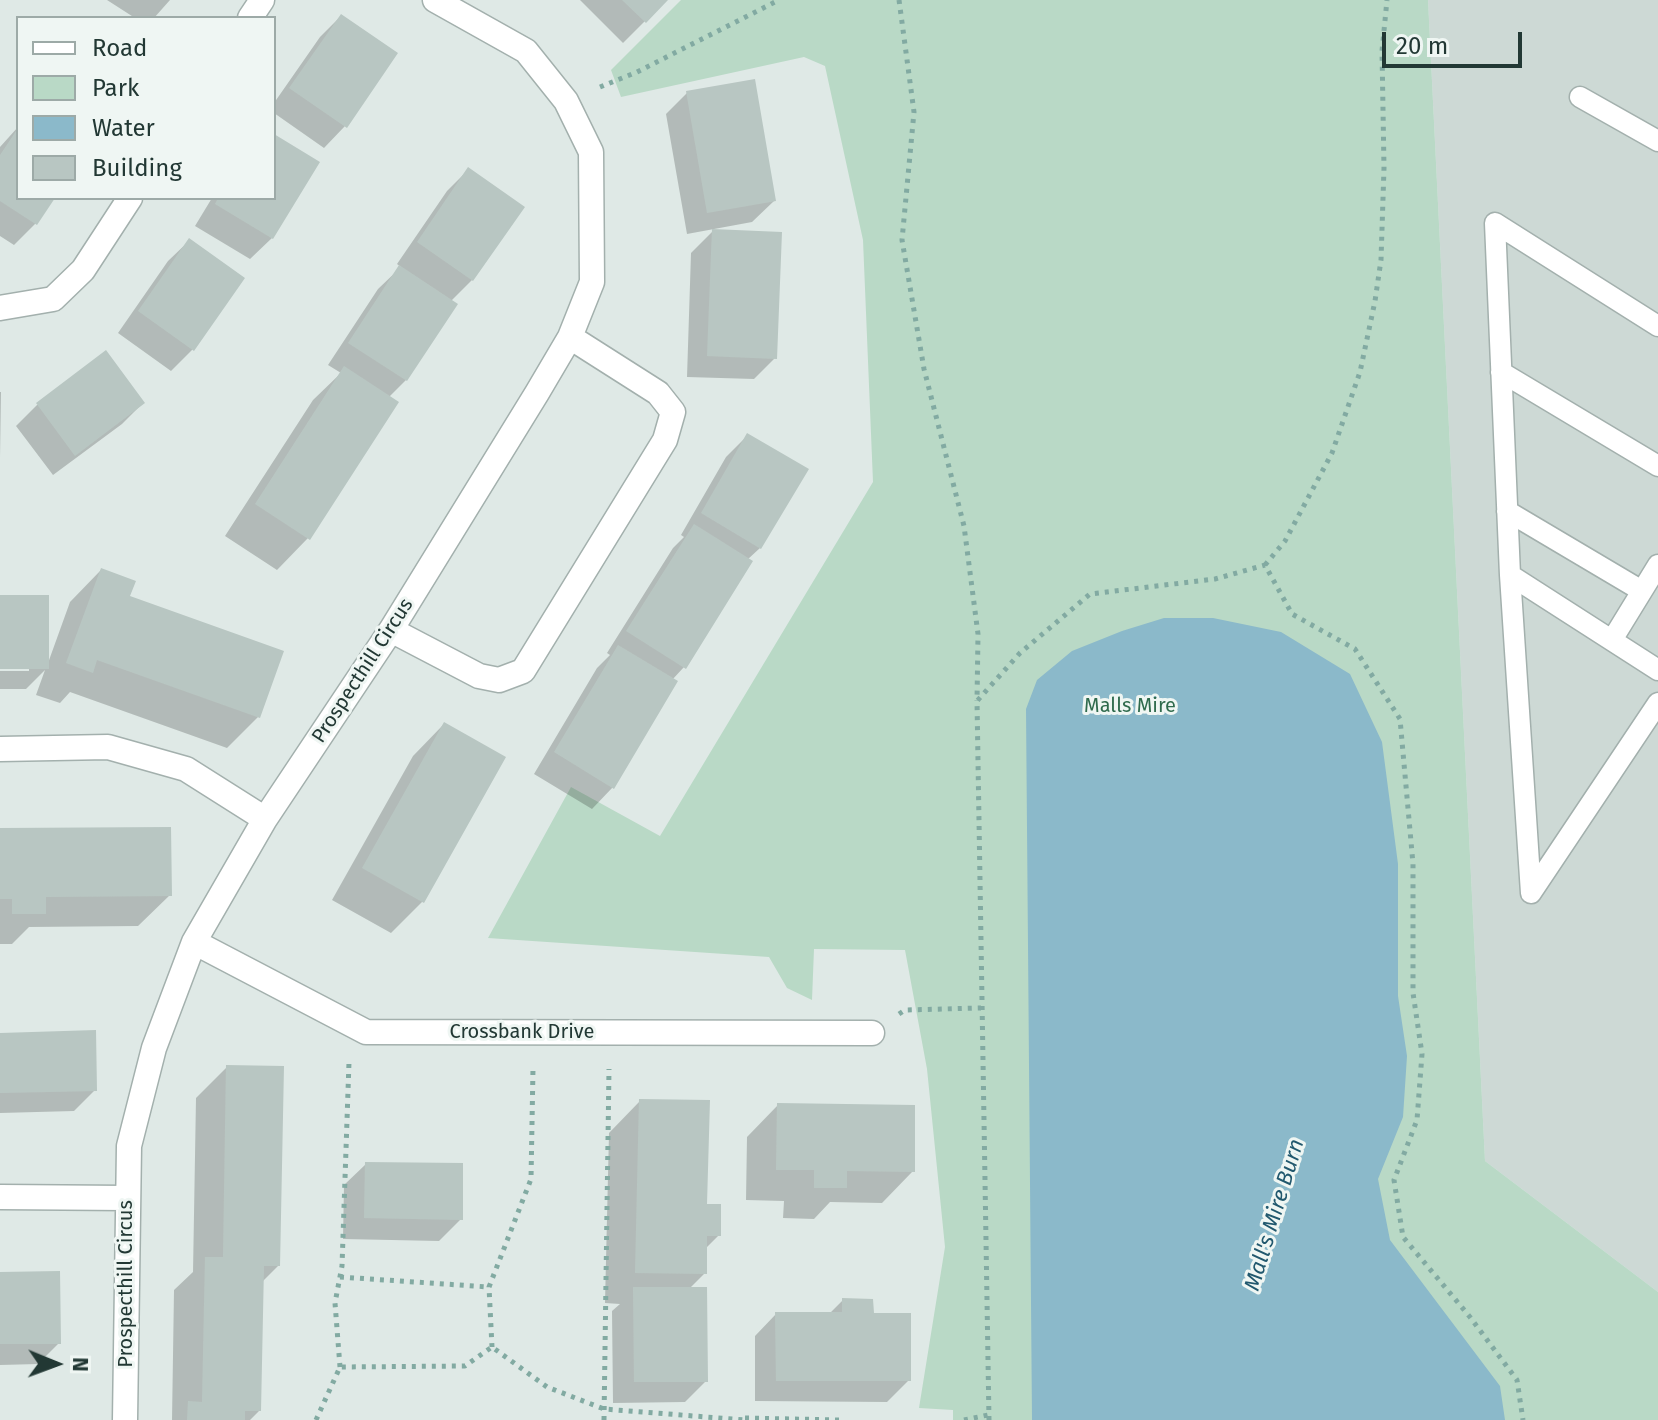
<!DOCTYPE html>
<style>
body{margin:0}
#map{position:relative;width:1658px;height:1420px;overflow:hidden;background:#dfe9e6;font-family:"Fira Sans",sans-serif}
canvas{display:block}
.legend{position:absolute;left:16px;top:16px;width:260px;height:184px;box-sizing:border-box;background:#eff6f3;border:2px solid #9daaa7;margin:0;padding:10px 14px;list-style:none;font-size:24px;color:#223834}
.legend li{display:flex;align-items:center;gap:16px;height:40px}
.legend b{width:40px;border:2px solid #9daaa7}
.north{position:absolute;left:16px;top:1324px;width:80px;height:80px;-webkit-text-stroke:6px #eff6f3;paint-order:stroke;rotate:91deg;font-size:22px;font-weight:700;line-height:32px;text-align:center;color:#223834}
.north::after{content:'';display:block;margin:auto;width:28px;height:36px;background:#223834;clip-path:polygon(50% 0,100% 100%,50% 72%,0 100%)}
.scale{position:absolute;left:1382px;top:32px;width:140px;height:36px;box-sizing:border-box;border:4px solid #223834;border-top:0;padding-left:10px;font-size:24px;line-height:28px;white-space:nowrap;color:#223834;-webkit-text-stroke:6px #eff6f3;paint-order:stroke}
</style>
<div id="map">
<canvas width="1658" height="1420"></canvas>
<ul class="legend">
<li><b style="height:10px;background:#fff"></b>Road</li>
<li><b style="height:22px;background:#b9d9c6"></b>Park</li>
<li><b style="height:22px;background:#8bb9ca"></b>Water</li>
<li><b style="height:22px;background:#b8c6c2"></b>Building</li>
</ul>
<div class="north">N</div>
<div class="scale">20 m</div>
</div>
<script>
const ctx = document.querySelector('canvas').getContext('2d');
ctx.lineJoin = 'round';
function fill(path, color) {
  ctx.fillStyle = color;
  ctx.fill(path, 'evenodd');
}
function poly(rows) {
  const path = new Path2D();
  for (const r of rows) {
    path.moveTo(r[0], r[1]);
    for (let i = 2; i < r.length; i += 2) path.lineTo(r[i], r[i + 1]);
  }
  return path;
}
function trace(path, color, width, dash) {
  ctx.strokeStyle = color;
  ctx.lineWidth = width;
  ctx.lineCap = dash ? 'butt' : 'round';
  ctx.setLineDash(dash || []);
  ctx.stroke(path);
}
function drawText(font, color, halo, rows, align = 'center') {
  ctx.font = font + ' "Fira Sans",sans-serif';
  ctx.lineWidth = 6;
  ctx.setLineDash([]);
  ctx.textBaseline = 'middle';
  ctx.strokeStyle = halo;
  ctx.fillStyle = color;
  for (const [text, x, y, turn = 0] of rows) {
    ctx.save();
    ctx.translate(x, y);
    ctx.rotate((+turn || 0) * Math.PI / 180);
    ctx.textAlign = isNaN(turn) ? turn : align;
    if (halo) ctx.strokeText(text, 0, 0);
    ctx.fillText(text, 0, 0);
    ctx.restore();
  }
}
fill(poly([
 [1428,0,1658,0,1658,1292,1485,1161]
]), '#cdd9d5');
fill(poly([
 [681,0,1428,0,1485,1161,1658,1292,1658,1420,953,1420,953,1410,919,1408,945,1247,927,1069,905,950,814,949,812,1000,787,988,769,957,488,938,571,787,660,836,873,482,863,240,825,66,804,57,621,97,611,70]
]), '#b9d9c6');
fill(poly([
 [1164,618,1213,618,1281,632,1350,674,1382,742,1398,864,1398,996,1407,1056,1403,1117,1378,1179,1390,1240,1500,1386,1505,1420,1032,1420,1026,709,1037,680,1072,651,1122,631]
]), '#8bb9ca');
fill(poly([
 [107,0,170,0,154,18,135,18],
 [580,0,666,0,623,43],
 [341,16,345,126,324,148,274,113,274,103,320,37],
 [687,93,774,201,752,222,687,234,666,114],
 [18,127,18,198,53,198,35,224,14,245,0,236,0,147],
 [274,137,317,162,272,238,250,259,195,226,212,198,274,198],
 [468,170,472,280,450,302,406,380,388,398,308,538,277,570,225,536,313,400,341,373,328,365,378,289,401,267,397,264,447,191],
 [713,231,775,358,754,379,687,377,691,253],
 [190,240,243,278,192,350,171,371,118,333,168,261],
 [0,392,1,392,0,458],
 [143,403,122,424,53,475,16,426,37,405],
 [747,436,760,548,747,560,684,667,672,680,613,787,592,809,534,774,597,668,610,655,607,653,673,548,684,537,681,535,726,457],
 [101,570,258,717,227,748,70,692,60,703,36,695,45,670,26,689,0,689,0,671,29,671,29,667,0,667,0,597,48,663,70,602],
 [444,724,422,902,391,933,332,900,413,756],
 [0,830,170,895,138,926,29,927,12,944,0,944],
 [0,1035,95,1090,74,1111,0,1113],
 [227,1067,278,1266,262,1282,259,1411,250,1420,172,1420,174,1290,193,1272,196,1098],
 [640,1101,705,1205,719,1235,705,1249,705,1273,689,1289,706,1381,685,1402,613,1403,612,1311,620,1304,605,1303,609,1133],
 [778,1105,913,1171,882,1203,830,1202,814,1219,783,1218,784,1201,746,1200,747,1137],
 [366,1164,461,1219,439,1241,343,1239,344,1185],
 [0,1274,59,1343,38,1364,0,1365],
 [843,1300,872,1315,909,1380,887,1402,755,1401,755,1336,776,1314,829,1314]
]), '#0003');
fill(poly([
 [622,0,668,0,646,23],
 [341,14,398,53,347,128,289,88],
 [755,79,776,201,707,213,686,91],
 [18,128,18,198,55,198,37,225,0,201,0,155],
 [274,134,320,162,273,239,215,204,218,198,274,198],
 [468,167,525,207,473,281,417,242],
 [712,229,782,232,777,359,707,356],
 [189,238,245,278,194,351,138,311],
 [399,265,458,304,407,381,348,343],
 [106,350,145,403,75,456,36,403],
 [344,366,399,402,310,540,255,504],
 [747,433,809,469,761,549,701,513],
 [694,524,753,561,686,669,626,631],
 [101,568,136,581,130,596,284,651,260,718,97,660,93,673,66,663],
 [0,595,49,595,49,669,0,669],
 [618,645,678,681,614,789,554,752],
 [444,722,506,757,424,903,362,868],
 [171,827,172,896,46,897,46,914,12,914,12,899,0,899,0,828],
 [96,1030,97,1091,0,1093,0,1033],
 [226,1065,284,1066,280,1266,264,1266,261,1411,245,1411,245,1420,187,1420,188,1401,202,1402,205,1257,223,1257],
 [639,1099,710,1100,707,1204,721,1204,721,1236,707,1236,707,1274,635,1273],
 [777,1103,915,1105,915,1172,847,1171,847,1188,814,1188,814,1170,776,1170],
 [365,1162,463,1163,463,1220,364,1218],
 [60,1271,61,1344,0,1344,0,1272],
 [633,1287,707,1287,708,1382,634,1382],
 [842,1298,873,1299,874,1313,911,1313,911,1381,776,1381,775,1312,842,1312]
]), '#b8c6c2');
const service = poly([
 [1580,97,1658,141],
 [1501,372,1658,466],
 [1507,511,1642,591],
 [1510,575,1495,223,1658,326],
 [1612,640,1658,565],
 [1658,670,1510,575,1531,893,1658,703]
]);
const minor = poly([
 [250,18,262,0],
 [0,308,53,299,83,270,130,198],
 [391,630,479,676,499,680,523,671,665,440,673,412,658,393,570,337],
 [0,749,108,747,186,769,265,819],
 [194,942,366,1032,872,1033],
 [0,1197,126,1198],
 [125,1420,129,1146,154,1048,194,942,265,819,391,630,537,393,570,337,592,282,591,152,566,101,526,51,435,0]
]);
trace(service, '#a3b0ad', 23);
trace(minor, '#a3b0ad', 27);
trace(poly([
 [899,0,914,112,902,240,924,369,964,526,978,634,977,701],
 [600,87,637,72,779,0],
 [1265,565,1285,541,1332,453,1360,372,1375,301,1381,260,1384,168,1382,51,1387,0],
 [899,1014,905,1010,981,1008],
 [340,1277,489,1287],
 [492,1347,489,1287,531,1179,533,1068],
 [340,1367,335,1303,342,1266,349,1062],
 [745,1418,839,1420],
 [316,1420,340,1367,465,1366,492,1347,547,1387,604,1409,745,1420],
 [604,1420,609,1069],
 [964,1420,988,1415],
 [989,1420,977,701,1020,653,1090,594,1215,579,1265,565,1292,614,1355,649,1400,719,1413,864,1413,993,1422,1054,1417,1120,1394,1180,1403,1237,1470,1317,1517,1380,1523,1420]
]), '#82aaa2', 5, [4, 6]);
trace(service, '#fff', 20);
trace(minor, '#fff', 24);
drawText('20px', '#223834', '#eff6f3', [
 ["Prospecthill Circus",363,671,-57],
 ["Crossbank Drive",522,1032],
 ["Prospecthill Circus",126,1284,-90]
]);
drawText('20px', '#2f6b4d', '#eff6f3', [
 ["Malls Mire",1130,706]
]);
drawText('italic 22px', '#21586e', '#eff6f3', [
 ["Mall's Mire Burn",1275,1215,-73]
]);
</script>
